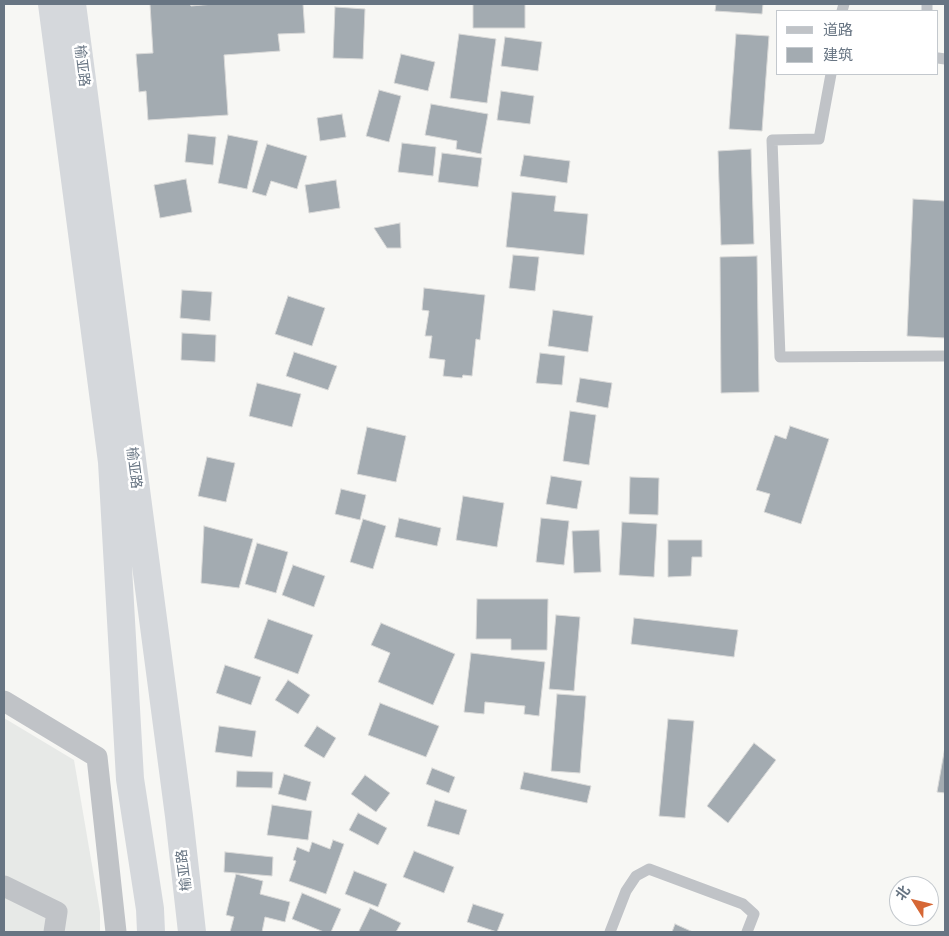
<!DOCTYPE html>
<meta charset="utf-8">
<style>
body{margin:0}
#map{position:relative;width:949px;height:936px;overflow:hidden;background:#f7f7f4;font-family:Poppins,"Noto Sans SC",sans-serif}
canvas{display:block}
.frame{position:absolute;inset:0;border:5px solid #687583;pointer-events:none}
.legend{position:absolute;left:776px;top:10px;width:162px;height:65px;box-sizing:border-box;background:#fff;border:1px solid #c3c8cd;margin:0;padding:6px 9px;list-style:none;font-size:15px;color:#687583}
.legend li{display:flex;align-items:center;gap:10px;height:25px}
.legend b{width:25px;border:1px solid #c3c8cd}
.north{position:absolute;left:889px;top:876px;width:50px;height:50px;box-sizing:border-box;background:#fff;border:1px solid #c3c8cd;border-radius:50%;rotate:306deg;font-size:14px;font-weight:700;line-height:20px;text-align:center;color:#687583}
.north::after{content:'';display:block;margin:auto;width:18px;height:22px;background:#d66735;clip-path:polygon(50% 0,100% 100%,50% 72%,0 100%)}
</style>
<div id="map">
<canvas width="949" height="936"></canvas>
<div class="frame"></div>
<ul class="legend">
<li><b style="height:6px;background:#c0c3c7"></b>道路</li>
<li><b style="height:14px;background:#a3abb1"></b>建筑</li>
</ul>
<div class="north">北</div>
</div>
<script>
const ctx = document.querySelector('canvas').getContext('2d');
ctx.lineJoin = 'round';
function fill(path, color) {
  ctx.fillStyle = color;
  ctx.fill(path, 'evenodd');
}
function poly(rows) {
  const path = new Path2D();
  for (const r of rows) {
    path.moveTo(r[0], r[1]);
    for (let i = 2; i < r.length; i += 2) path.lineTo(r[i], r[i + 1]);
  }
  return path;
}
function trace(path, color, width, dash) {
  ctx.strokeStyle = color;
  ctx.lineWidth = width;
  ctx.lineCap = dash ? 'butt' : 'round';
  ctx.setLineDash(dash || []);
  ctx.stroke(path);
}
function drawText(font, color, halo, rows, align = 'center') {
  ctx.font = font + ' Poppins,"Noto Sans SC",sans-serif';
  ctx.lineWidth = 5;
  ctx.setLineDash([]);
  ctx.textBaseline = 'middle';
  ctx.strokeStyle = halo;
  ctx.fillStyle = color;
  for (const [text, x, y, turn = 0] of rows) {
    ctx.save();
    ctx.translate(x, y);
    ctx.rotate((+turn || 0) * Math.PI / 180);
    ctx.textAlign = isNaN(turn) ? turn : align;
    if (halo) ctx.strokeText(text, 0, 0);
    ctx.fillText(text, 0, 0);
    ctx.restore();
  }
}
fill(poly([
 [4,718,74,760,100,912,100,932,4,932]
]), '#e7e9e7');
const building = poly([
 [150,4,190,4,191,6,214,4,303,4,305,33,278,34,280,51,224,55,228,115,148,120,146,91,139,92,136,54,153,53,150,4],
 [473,4,525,4,525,28,473,28,473,4],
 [716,4,763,4,762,14,715,11,716,4],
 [335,7,365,9,363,59,333,58,335,7],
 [459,34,496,39,487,103,450,98,459,34],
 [736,34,769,36,762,131,729,129,736,34],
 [505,37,542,42,538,71,501,66,505,37],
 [401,54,435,62,428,91,394,83,401,54],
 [379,90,401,96,389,142,366,136,379,90],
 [501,91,534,96,530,124,497,120,501,91],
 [431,104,488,114,481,154,456,149,457,141,425,135,431,104],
 [342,114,346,137,320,141,317,118,342,114],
 [188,134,216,137,213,165,185,162,188,134],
 [228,135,258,141,247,189,218,183,228,135],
 [402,143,436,147,433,176,398,172,402,143],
 [267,144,307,156,297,189,271,181,266,196,252,192,267,144],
 [751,149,754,244,721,245,718,151,751,149],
 [442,153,482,158,478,187,438,182,442,153],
 [524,155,570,161,567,183,520,176,524,155],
 [186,179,192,212,160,218,154,185,186,179],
 [336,180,340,208,309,213,305,185,336,180],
 [512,192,556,196,554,211,588,214,584,255,506,247,512,192],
 [913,199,945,201,945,338,907,336,913,199],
 [400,223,401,248,387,248,374,228,400,223],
 [513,255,539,257,535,291,509,288,513,255],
 [757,256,759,392,721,393,720,257,757,256],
 [424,288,485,295,480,340,476,339,472,376,463,375,462,378,443,376,445,360,429,358,432,336,425,336,429,311,422,310,424,288],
 [182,290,212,292,210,321,180,318,182,290],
 [288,296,325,308,312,346,275,334,288,296],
 [553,310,593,316,588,352,548,346,553,310],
 [182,333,216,335,215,362,181,360,182,333],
 [294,352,337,366,328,390,286,376,294,352],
 [540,353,565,356,562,385,536,383,540,353],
 [580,378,612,383,608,408,576,402,580,378],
 [257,383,301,394,292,427,249,416,257,383],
 [570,411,596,415,589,465,563,461,570,411],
 [790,426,829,439,801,524,764,512,770,494,756,490,775,435,786,439,790,426],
 [367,427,406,436,396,482,357,474,367,427],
 [207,457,235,463,226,502,198,496,207,457],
 [551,476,582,481,577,509,546,504,551,476],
 [630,477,659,478,658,515,629,514,630,477],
 [341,489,366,495,360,520,335,514,341,489],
 [463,496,504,503,497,547,456,540,463,496],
 [399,518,441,528,437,546,395,537,399,518],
 [541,518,569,521,564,565,536,562,541,518],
 [363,519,386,526,373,569,350,562,363,519],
 [622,522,657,524,654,577,619,575,622,522],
 [204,526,253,539,239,588,201,583,204,526],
 [599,530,601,572,574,573,572,531,599,530],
 [668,540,702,540,702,557,692,557,691,576,668,577,668,540],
 [257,543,288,552,276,593,245,584,257,543],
 [293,565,325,576,314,607,282,595,293,565],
 [477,599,548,599,547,650,511,650,511,639,476,639,477,599],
 [556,615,580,617,574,691,549,689,556,615],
 [634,618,738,630,734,657,631,644,634,618],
 [268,619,313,635,298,674,254,658,268,619],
 [381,623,455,654,433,705,378,682,390,653,371,645,381,623],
 [471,653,545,662,539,716,524,714,525,706,485,702,484,714,464,712,471,653],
 [225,665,261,677,251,705,216,693,225,665],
 [288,680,310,695,298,714,275,700,288,680],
 [557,694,586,696,580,773,551,771,557,694],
 [380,703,439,726,426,757,368,735,380,703],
 [668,719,694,721,685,818,659,816,668,719],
 [219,726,256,731,252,757,215,752,219,726],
 [317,726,336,738,324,758,304,746,317,726],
 [754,743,776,760,728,823,707,806,754,743],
 [945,747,945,793,937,792,945,747],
 [432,768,455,777,449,793,426,784,432,768],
 [237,771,273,772,272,788,236,787,237,771],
 [524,772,591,786,587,803,520,789,524,772],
 [284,774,311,782,306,801,278,794,284,774],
 [365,775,390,793,376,812,351,794,365,775],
 [435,800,467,810,459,835,427,826,435,800],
 [272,805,312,811,308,840,267,835,272,805],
 [358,813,387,828,378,845,349,830,358,813],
 [333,840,344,844,326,894,289,881,296,861,293,860,297,847,309,852,312,842,330,849,333,840],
 [414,851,454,867,444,893,403,877,414,851],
 [225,852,273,857,272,876,224,872,225,852],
 [354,871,387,884,378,907,345,894,354,871],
 [236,874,263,881,260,894,290,902,285,922,265,917,262,932,230,932,234,917,226,915,236,874],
 [302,893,341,909,331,932,324,932,292,919,302,893],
 [473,904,504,914,497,932,467,922,473,904],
 [370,908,401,923,396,932,360,932,359,931,370,908],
 [675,924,693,932,672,932,675,924]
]);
fill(building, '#a3abb1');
trace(building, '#d8d8d7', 1);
trace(poly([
 [842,11,844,4],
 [927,11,927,4],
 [938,58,945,59],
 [831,74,819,139,772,140,780,357,945,356],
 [610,932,626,891,636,876,649,869,743,904,754,914,747,932]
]), '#c0c3c7', 11);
trace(poly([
 [4,701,97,757,116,932],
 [4,886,57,912,54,932]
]), '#c0c3c7', 21);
trace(poly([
 [52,4,112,462,130,779,150,909,151,932],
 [72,4,179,816,192,932]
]), '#d5d8dc', 28);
drawText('14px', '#687583', '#fff', [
 ["榆亚路",81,66,83],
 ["榆亚路",133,468,83],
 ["榆亚路",185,870,-97]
]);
</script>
